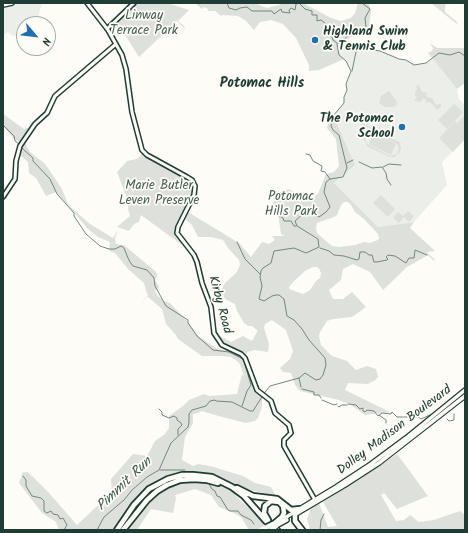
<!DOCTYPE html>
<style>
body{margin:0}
#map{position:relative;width:468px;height:533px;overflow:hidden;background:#fdfcf7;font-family:Kalam,sans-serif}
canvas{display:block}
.frame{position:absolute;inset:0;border:4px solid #1f3d34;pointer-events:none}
.north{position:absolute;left:16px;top:16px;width:40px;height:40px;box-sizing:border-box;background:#fdfcf7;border:1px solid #a4b0a9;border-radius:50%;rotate:118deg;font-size:11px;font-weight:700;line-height:16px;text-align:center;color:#1f3d34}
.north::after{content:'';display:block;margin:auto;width:14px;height:18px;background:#1f6fb2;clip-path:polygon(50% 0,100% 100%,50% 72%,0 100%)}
</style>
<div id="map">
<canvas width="468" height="533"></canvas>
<div class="frame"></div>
<div class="north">N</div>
</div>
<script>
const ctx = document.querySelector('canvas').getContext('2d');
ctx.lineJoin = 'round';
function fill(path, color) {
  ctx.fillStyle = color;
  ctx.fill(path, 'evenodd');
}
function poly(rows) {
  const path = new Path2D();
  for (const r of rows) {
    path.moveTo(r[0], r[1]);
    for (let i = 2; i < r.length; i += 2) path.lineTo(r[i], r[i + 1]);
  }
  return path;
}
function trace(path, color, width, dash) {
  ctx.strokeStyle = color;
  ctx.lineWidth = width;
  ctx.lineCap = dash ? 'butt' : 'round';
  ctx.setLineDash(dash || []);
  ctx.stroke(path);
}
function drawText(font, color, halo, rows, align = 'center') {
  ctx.font = font + ' Kalam,sans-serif';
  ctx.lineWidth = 3.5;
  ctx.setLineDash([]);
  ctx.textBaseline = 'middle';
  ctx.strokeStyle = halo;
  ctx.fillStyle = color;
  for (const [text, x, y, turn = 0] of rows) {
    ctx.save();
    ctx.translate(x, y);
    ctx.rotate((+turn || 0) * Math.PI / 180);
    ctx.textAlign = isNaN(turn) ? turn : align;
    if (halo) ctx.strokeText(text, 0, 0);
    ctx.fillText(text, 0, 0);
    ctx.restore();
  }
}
fill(poly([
 [22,3,42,3,37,22,40,22,40,24,24,24,24,38,11,35,8,32,3,35,3,8],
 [338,48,358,49,362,48,371,48,393,55,399,59,406,60,414,65,426,63,432,58,457,89,459,99,465,105,465,139,442,162,447,185,414,222,378,227,334,183,355,165,334,115,344,103,344,97,347,90,346,84,351,71,346,61,339,55]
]), '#eceee9');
fill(poly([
 [137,3,167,3,189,10,178,21,183,25,186,30,177,21,139,57,117,22],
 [198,3,256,3,259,5,267,8,279,5,284,3,303,3,331,18,341,21,351,18,355,13,358,3,368,3,371,10,369,27,339,44,338,44,339,55,344,59,319,70,309,71,309,65,296,38,283,24,271,20,260,22,254,30,245,20,238,16,222,15,221,16,215,11,208,11,208,9,204,7,202,9,196,4],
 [431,3,446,3,445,8,445,12,456,21,458,25],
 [430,43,437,48,465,48,465,83,457,89,428,53,432,51,433,48],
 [419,85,422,92,426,92,427,97,432,98,436,105,441,103,441,107,437,110,430,102,426,103,426,100,423,98,421,102,414,101,417,97,415,96,415,93,417,89,416,86],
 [389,91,390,92,397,102,396,106,393,107,385,107,379,103,381,96],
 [454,104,463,112,447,129,438,120],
 [332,112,333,114,355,165,334,183,378,227,414,222,410,228,435,251,427,252,435,260,434,261,428,255,407,267,383,290,370,272,353,264,343,269,341,280,329,290,333,299,343,299,352,292,366,307,352,317,333,319,327,321,320,332,319,336,321,345,332,356,347,361,356,370,367,366,376,369,378,377,375,380,368,384,348,383,345,390,390,412,365,415,351,405,339,400,300,391,295,385,291,373,283,372,280,368,290,359,293,351,286,330,272,320,265,324,264,328,269,344,268,352,255,350,247,352,246,356,223,343,218,335,231,342,243,336,252,341,257,332,257,330,252,326,248,326,244,323,237,311,235,304,225,299,222,291,223,287,225,283,237,272,240,265,239,260,228,248,223,240,211,237,198,237,192,225,185,219,188,212,239,243,251,257,262,242,269,244,275,240,272,236,285,236,281,234,278,213,272,203,288,189,307,197,314,197,318,194,326,174,334,172,339,166,336,139,327,128],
 [344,202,348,202,351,205,355,212,364,219,378,234,379,238,378,240,370,243,364,242,355,245,339,247,332,246,327,242,317,233,316,229,317,223,334,217,337,215,341,205],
 [313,267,317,267,320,270,321,274,320,278,316,281,310,290,303,294,289,289,289,287,294,281,305,271],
 [3,114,24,129,30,127,20,143,14,139,3,126],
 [465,115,465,139,453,152,440,139,440,137,455,121,457,123],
 [362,123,370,127,368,131,371,128,401,143,400,145,401,149,399,153,394,157,389,157,367,146,363,138,367,131,363,132],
 [372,131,397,144,399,148,397,154,390,156,366,143,365,138,366,135],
 [374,132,396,144,391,155,369,144],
 [24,142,30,152,44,163,48,168,62,189,68,204,74,210,90,224,113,238,118,230,115,238,116,244,124,245,155,271,157,274,157,277,155,280,159,287,155,291,158,296,164,301,170,303,189,323,198,336,216,348,240,354,247,363,253,386,257,393,262,396,262,407,258,418,255,421,246,423,222,417,202,411,198,413,193,414,193,423,185,437,182,460,193,466,198,464,210,466,243,476,255,483,271,487,276,496,241,488,235,495,266,525,256,530,249,530,241,517,232,512,219,507,211,495,195,489,175,495,176,498,173,513,151,509,137,530,59,530,56,522,42,513,19,483,23,472,28,472,48,492,77,525,112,492,111,479,133,454,147,456,155,441,165,434,169,428,169,416,183,406,189,400,204,394,209,396,237,394,242,374,244,376,240,364,237,361,231,357,223,356,202,356,178,339,175,334,166,324,162,309,148,297,146,297,140,306,148,295,146,291,144,283,128,269,115,253,109,251,110,242,98,237,89,230,56,192,46,196,36,178,29,173,28,162,19,154],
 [142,154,190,180,194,185,194,191,177,226,177,237,182,245,141,215,139,222,134,224,129,231,117,227,130,216,128,209,128,201,117,172,127,161,137,159],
 [381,195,395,209,388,217,373,203],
 [408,211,414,216,409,222,404,217,399,223,393,218,398,212,403,216],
 [397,454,428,496,397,509,384,493,381,495,396,521,404,520,410,515,419,522,434,520,460,511,465,515,465,530,310,530,307,519,311,508,319,503,328,527,337,526,323,502]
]), '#dde0db');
trace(poly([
 [224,3,227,3,229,8,236,10,240,8,247,7,252,11,272,11,274,14,281,9,282,12,290,13,289,10,291,8,295,10,296,4,299,3,305,9,312,11,312,15,317,15,317,21,321,20,334,30,331,35,333,40,337,43],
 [338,43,343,41,351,32,366,27,365,18,370,9,362,3],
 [352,71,356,52,362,48,380,51,399,59,406,60,414,65,426,63,439,53,450,55,459,52,465,56],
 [3,125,14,136,15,141,19,144],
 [22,148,33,158,33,161,50,179,57,194,74,213,74,216,86,234,100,246,109,249,115,249,121,246,124,248,128,258,130,262,133,266,147,270,154,278,155,286,166,306,188,320,188,323,197,336,213,350,229,352,241,358,244,361,251,385,247,391,242,406],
 [306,154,310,155,313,161,322,166,321,171,325,172,330,179],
 [359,162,372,168,382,167,386,173,387,179,391,185],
 [347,163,353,160],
 [383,167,389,164,401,165],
 [272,212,283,218,284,221,291,221,294,226,296,226],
 [237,242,245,259,260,274],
 [320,248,329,251,334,255,344,256,357,260,359,259,360,252,365,252,369,255,372,255,374,262,377,262,387,260,388,259,386,257,388,255,395,256,406,263,409,258,414,258,415,250,427,255],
 [299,378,301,387],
 [302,389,314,392,314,395,319,395,321,398],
 [322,400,334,405,337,404],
 [348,404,356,405,360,409,363,408,363,411,365,412,367,410,374,411,378,416,382,413,391,414,392,412,397,417,403,417],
 [338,406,339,407,342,405,347,405],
 [159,409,162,412,162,415,169,418,174,416,177,418,177,420,181,423,182,425,178,429,178,435],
 [379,415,386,420,386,423],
 [404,417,411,417,415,419,417,416,421,419,430,415],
 [447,419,449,421,454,420,454,414],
 [160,470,185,470],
 [23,476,26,480,26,486,32,496,41,498,44,501,44,511,47,513,51,511,53,514,58,515,60,519,63,518,67,525,64,530],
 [209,484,212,489,215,491,217,496,220,497,228,510,230,511,238,511,241,515,251,520,254,524],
 [97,530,104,517,124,500,132,490,147,477,159,470,171,443,188,427,189,422,189,414,192,410,206,406,210,401,215,400,216,401,232,402,250,411,253,411,265,392,270,386,299,378,305,373,316,380,320,379,323,375,326,365,325,358,309,340,302,329,294,320,287,316,284,299,279,295,276,295,272,296,264,301,259,299,262,286,260,277,261,271,263,268,271,263,274,251,294,248,306,253,319,247,318,239,297,226,295,221,305,212,319,217,326,212,330,207,324,192,326,182,330,179,343,177,347,168,339,135,333,130,331,126,333,116,344,103,344,97,347,90,346,84,351,71,346,61,339,55,337,44],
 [320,530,321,520,324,514]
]), '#75877f', 1);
const secondary = poly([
 [87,3,108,30,122,55,126,69,132,112,142,150,147,155,187,177,192,180,195,186,194,195,178,227,177,233,194,255,197,262,202,283,211,307,214,333,222,345,241,354,245,358,257,390,271,401,275,413,289,425,291,433,284,440,284,446,315,500],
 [107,29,134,3],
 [3,197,15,179,16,161,20,146,35,124,47,113,55,96,116,44]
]);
const primary = poly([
 [3,5,12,3],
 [296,514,345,485,379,463,465,396],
 [278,522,336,487,371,464,406,438,465,390],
 [276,526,287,520]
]);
const highway = poly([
 [237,488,253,496,277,499,291,510,300,509],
 [295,515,295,521,302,530],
 [268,520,264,513,265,506,271,501,279,502,283,506,284,513,282,517,275,523],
 [117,530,134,505,149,489,168,479,182,475,193,475,212,477,232,487,244,496,266,521,277,530],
 [123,530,147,500,157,491,167,485,180,480,194,479,207,480,218,483]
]);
trace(secondary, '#1f3d34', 6);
trace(primary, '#1f3d34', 6);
trace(highway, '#1f3d34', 8);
trace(secondary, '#fdfcf7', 3);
trace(primary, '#fdfcf7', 3.5);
trace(highway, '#fdfcf7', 4.5);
const highwayBridge = poly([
 [267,527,275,523],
 [271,530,276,526]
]);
trace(highwayBridge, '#1f3d34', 8, []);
trace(highwayBridge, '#fdfcf7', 4.5);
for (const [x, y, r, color] of [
 [315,40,4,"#1f6fb2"],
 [402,127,4,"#1f6fb2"]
]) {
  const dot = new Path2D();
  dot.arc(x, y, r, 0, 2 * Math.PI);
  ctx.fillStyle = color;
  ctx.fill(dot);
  trace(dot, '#fdfcf7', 1.5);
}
drawText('13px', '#455e55', '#fdfcf7', [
 ["Linway",144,17],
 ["Terrace Park",144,32],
 ["Marie Butler",159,187],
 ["Leven Preserve",159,202],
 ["Potomac",291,198],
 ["Hills Park",291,213]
]);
drawText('bold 13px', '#1f3d34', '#fdfcf7', [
 ["Highland Swim",323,33],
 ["& Tennis Club",323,48],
 ["The Potomac",394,120,"right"],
 ["School",394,135,"right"]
], 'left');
drawText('13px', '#1f3d34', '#fdfcf7', [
 ["Kirby Road",219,305,75],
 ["Dolley Madison Boulevard",395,431,-37]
]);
drawText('bold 14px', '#1f3d34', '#fdfcf7', [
 ["Potomac Hills",262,85]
]);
drawText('italic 14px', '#435c53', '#fdfcf7', [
 ["Pimmit Run",125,485,-44]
]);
</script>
